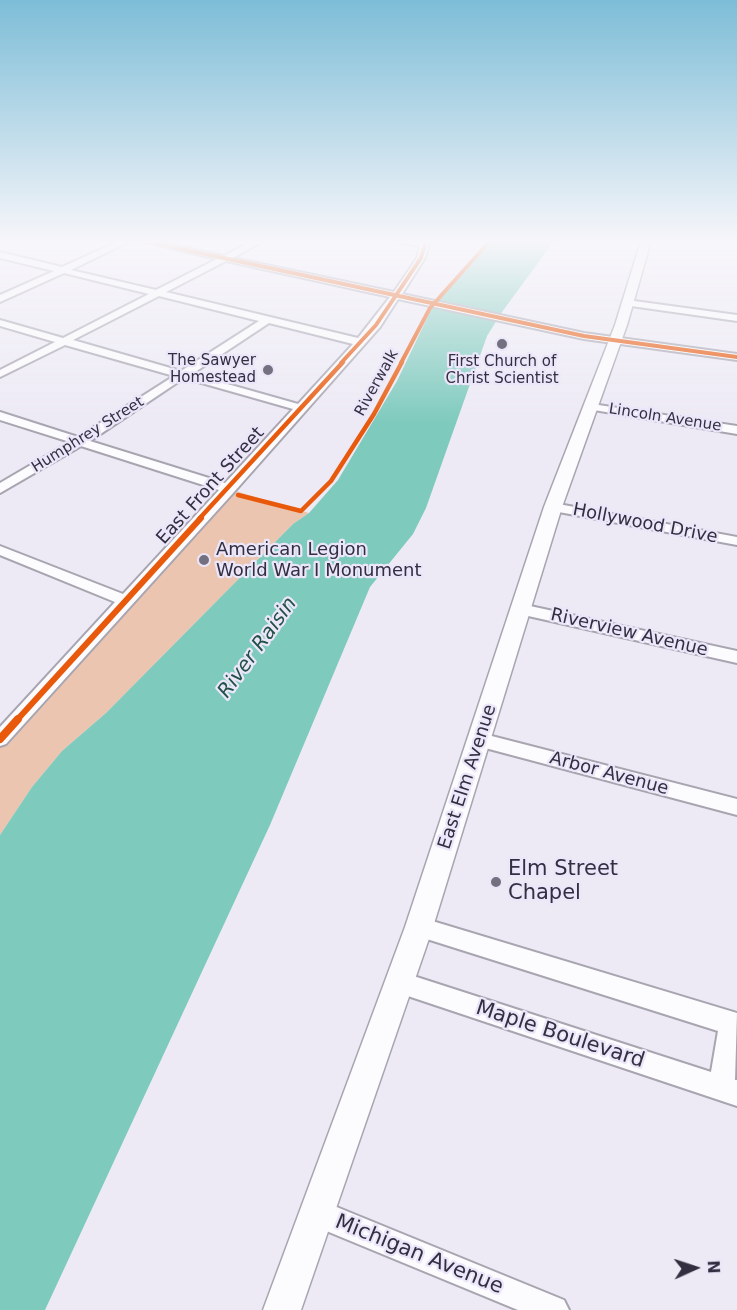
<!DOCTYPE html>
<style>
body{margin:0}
#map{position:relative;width:737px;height:1310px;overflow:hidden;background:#edeaf5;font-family:"DejaVu Sans",sans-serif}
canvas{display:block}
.north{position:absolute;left:665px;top:1238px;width:60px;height:60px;-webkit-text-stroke:4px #ebe6f9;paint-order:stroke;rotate:87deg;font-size:16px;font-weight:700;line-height:24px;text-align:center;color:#332f40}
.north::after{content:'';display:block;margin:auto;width:21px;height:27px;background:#332f40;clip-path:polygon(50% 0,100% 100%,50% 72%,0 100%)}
</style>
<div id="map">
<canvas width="737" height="1310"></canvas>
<div class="north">N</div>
</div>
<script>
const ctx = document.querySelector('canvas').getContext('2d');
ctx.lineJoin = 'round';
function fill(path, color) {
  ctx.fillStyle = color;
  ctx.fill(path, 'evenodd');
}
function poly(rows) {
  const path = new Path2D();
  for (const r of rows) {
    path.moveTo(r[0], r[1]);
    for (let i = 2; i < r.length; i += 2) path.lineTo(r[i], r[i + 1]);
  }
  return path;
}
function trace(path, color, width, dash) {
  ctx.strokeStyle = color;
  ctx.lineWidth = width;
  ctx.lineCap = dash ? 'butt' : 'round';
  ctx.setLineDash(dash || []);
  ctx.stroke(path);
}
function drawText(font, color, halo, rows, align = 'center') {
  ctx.font = font + ' "DejaVu Sans",sans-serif';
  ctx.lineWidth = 4.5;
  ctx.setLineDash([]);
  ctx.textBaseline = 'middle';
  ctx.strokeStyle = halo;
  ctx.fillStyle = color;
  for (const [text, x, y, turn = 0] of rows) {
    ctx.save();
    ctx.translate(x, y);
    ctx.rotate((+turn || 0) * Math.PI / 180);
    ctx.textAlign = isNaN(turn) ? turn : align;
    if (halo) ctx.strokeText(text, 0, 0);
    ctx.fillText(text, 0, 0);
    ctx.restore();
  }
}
fill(poly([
 [229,489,309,513,293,524,106,713,62,751,32,787,0,835,0,739]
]), '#ebc5af');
fill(poly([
 [493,241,554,241,502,312,487,336,426,508,413,534,370,587,270,825,45,1310,0,1310,0,835,32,787,62,751,106,713,293,524,309,513,338,480,397,381,432,308]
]), '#7ecabd');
const minor = poly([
 [119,241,130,241,71,270,156,290,217,259,141,241,157,241,224,256,252,241,263,241,233,258,394,292,417,258,420,246,391,241,430,241,425,258,402,294,584,333,737,354,737,360,584,339,398,299,380,327,234,492,6,744,0,746,0,727,115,602,0,555,0,546,123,594,219,490,81,446,0,493,0,483,70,442,0,420,0,412,78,437,174,376,65,345,0,377,0,370,55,342,0,326,0,320,63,338,149,294,64,273,0,302,0,295,54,271,0,258,0,252,62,267,119,241],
 [226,261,390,297,358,338,166,292,226,261],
 [159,296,259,321,181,371,73,340,159,296],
 [269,323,353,344,298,404,192,374,269,323],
 [184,378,293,409,225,483,90,441,184,378],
 [627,300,737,315,737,321,624,305,624,301,627,300],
 [592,404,737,426,737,434,588,409,588,405,592,404],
 [553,503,737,537,737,545,548,510,548,504,553,503],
 [521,604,737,651,737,663,515,613,513,609,521,604],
 [480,733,737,799,737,815,474,745,471,740,474,735,480,733],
 [419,917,737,1013,735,1080,737,1080,737,1106,390,990,387,982,390,974,398,971,711,1072,718,1031,411,934,408,927,411,920,419,917],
 [317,1199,564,1300,569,1310,518,1310,307,1223,303,1213,307,1203,317,1199]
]);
const major = poly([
 [641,241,651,241,627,325,562,507,433,927,301,1310,263,1310,405,927,544,507,615,325,641,241]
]);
trace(minor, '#a8a5b1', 4);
trace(major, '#a8a5b1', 3);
fill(minor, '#fcfcfe');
fill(major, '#fcfcfe');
trace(poly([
 [145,241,584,336,737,357],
 [341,363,376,325,421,258,426,241],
 [401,363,430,308,490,241]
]), '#e8590c', 4);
trace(poly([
 [238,495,301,511,331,481,374,414,402,362],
 [199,519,343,362]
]), '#e8590c', 4.5);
trace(poly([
 [17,720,201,518]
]), '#e8590c', 6);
trace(poly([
 [0,739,18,719]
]), '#e8590c', 8);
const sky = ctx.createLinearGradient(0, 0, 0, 424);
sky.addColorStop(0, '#7dbdd7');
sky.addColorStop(0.57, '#f7f6fa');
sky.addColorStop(1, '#f7f6fa00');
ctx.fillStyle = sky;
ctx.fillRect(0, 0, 737, 424);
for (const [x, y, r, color] of [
 [502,344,6,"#74707f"],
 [268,370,6,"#74707f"],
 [204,560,6,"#74707f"],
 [496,882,6,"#74707f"]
]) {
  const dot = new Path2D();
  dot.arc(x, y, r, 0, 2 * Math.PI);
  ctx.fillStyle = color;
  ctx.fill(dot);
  trace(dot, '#ebe6f9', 2);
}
drawText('15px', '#332f40', '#ebe6f9', [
 ["The Sawyer",256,361],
 ["Homestead",256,378],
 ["First Church of",502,362,"center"],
 ["Christ Scientist",502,379,"center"]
], 'right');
drawText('15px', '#332f40', '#ebe6f9', [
 ["Riverwalk",377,383,-61],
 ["Lincoln Avenue",665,418,9],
 ["Humphrey Street",88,435,-32]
]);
drawText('18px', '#332f40', '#ebe6f9', [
 ["East Front Street",211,486,-48],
 ["Hollywood Drive",645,524,11],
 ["Riverview Avenue",629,633,13],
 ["Arbor Avenue",609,774,15],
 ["East Elm Avenue",468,777,-72]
]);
drawText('18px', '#332f40', '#ebe6f9', [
 ["American Legion",216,550],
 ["World War I Monument",216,571]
], 'left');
drawText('italic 20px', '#225146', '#ebe6f9', [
 ["River Raisin",258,648,-54]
]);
drawText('21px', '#332f40', '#ebe6f9', [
 ["Elm Street",508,870],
 ["Chapel",508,894]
], 'left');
drawText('21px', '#332f40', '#ebe6f9', [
 ["Maple Boulevard",560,1035,18],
 ["Michigan Avenue",419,1255,22]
]);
</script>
